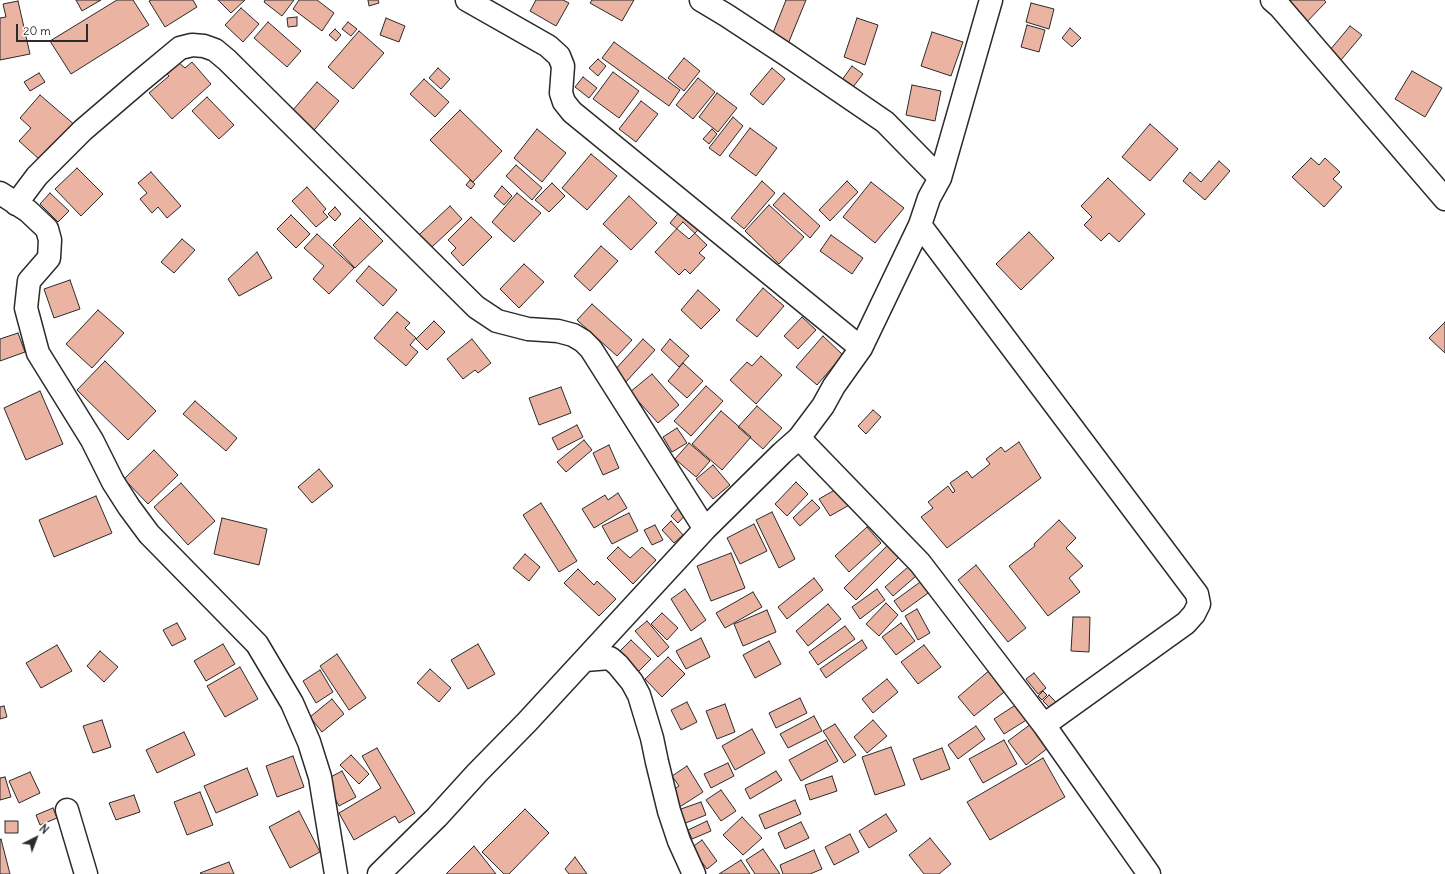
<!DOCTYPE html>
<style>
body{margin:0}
#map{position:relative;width:1445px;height:874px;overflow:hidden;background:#fff;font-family:Delius,sans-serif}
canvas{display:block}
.north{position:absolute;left:16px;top:818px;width:40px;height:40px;-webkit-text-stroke:3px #fff;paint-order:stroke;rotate:42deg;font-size:11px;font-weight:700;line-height:16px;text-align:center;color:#2b2b2b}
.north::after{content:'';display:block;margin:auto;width:14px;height:18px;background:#2b2b2b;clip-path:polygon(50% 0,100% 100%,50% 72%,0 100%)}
.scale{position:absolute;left:16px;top:24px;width:72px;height:18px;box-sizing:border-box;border:2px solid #2b2b2b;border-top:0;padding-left:5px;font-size:12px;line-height:14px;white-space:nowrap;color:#2b2b2b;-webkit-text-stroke:3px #fff;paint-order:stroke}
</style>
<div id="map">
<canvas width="1445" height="874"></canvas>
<div class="north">N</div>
<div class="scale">20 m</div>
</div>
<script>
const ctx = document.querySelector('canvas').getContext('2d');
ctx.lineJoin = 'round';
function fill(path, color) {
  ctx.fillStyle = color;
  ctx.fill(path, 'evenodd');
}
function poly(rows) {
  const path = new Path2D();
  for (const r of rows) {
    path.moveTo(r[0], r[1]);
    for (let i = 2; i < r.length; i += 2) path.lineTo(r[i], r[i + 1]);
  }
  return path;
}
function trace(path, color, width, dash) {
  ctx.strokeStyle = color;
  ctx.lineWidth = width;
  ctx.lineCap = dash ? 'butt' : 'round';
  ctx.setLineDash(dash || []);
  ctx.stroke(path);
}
const building = poly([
 [76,0,101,0,82,11,76,0],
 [117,0,133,0,149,25,71,74,50,41,117,0],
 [151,0,193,0,197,7,165,27,149,1,151,0],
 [218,0,245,0,231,13,218,0],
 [265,0,294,0,282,16,264,2,265,0],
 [299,0,317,0,334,13,322,31,293,9,299,0],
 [368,0,378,0,379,3,369,6,368,0],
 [536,0,563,0,569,3,556,26,530,11,536,0],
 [592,0,634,0,622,21,590,3,592,0],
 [786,0,806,0,788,44,771,38,786,0],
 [1290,0,1324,0,1326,2,1301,28,1281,10,1290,0],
 [18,1,30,54,0,60,0,18,6,17,3,4,18,1],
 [1031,3,1054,9,1049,29,1026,22,1031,3],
 [241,8,259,24,243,42,225,25,241,8],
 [297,17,297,26,288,27,287,18,297,17],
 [386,18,405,26,399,42,380,35,386,18],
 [857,18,878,25,865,65,844,57,857,18],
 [268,22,301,51,287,67,254,38,268,22],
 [348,22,357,29,351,36,342,29,348,22],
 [1027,25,1045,30,1039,52,1021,47,1027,25],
 [1350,26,1362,35,1341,60,1330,50,1350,26],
 [1070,28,1081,38,1072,47,1062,38,1070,28],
 [335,29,341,35,336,41,329,35,335,29],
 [359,31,384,53,353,89,328,67,359,31],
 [932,32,963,42,951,76,921,66,932,32],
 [614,42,680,90,669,106,602,58,614,42],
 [684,58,700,71,684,91,668,78,684,58],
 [598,59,606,66,598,76,589,68,598,59],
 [177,61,185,68,192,62,211,84,172,119,149,93,169,76,165,72,177,61],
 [852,66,863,74,850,91,839,84,852,66],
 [438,68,450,79,441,89,429,78,438,68],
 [772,68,785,79,763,105,750,94,772,68],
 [1412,71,1442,88,1425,117,1395,99,1412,71],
 [613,72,639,91,619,118,593,99,613,72],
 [39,73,45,82,30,91,24,82,39,73],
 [583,77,597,88,589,98,575,87,583,77],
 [698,78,715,92,693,119,676,105,698,78],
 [424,79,449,102,435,117,410,94,424,79],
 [317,82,339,101,309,136,287,117,317,82],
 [912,85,941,91,935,121,906,115,912,85],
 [717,93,737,108,718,132,699,117,717,93],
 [40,95,76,126,56,150,51,145,39,159,19,141,31,128,20,118,40,95],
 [207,97,234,125,219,139,192,111,207,97],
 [641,101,658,114,636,142,619,129,641,101],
 [460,110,502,151,473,182,430,140,460,110],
 [733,117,743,126,720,156,709,148,733,117],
 [1150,124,1178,149,1150,181,1122,157,1150,124],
 [750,128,777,148,756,176,729,156,750,128],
 [537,129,566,153,542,182,514,158,537,129],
 [712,129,717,134,709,144,703,139,712,129],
 [591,154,617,176,587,210,562,188,591,154],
 [1311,158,1319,165,1325,158,1340,172,1333,179,1342,187,1324,207,1292,177,1311,158],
 [1219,161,1230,171,1205,200,1183,181,1190,172,1201,182,1219,161],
 [516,165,542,188,532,200,506,176,516,165],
 [77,168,103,194,81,216,55,189,77,168],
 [151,172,181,206,167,218,158,207,152,213,140,199,147,193,138,183,151,172],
 [1108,178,1145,214,1119,242,1109,233,1101,241,1084,225,1092,217,1081,206,1108,178],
 [470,180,475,184,471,189,466,185,470,180],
 [762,181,775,193,744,229,731,218,762,181],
 [847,181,858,192,830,221,819,210,847,181],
 [871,182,904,208,875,243,843,217,871,182],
 [552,183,565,196,549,212,535,200,552,183],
 [502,186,512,196,504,205,494,196,502,186],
 [307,187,326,209,323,212,328,217,316,227,292,201,307,187],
 [50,193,69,211,58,222,40,204,50,193],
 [517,193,541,213,514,242,492,222,517,193],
 [784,193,820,226,810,238,773,205,784,193],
 [629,196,657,223,631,250,603,224,629,196],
 [769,205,804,237,779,264,745,231,769,205],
 [450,206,462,219,419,259,407,246,450,206],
 [335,207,341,214,335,221,328,214,335,207],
 [681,210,701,227,689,239,670,223,681,210],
 [291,215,310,234,296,248,277,229,291,215],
 [471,217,492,237,463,266,451,253,456,248,448,240,471,217],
 [360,218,383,241,355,268,333,245,360,218],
 [683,222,707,245,699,253,705,258,690,274,685,269,679,275,655,252,683,222],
 [1029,232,1054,258,1021,290,996,264,1029,232],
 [317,234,354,268,329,294,313,279,324,266,304,248,317,234],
 [831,235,863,258,852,274,820,251,831,235],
 [182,239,195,250,174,273,161,262,182,239],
 [601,246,618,261,590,291,574,276,601,246],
 [257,252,272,278,239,296,228,279,257,252],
 [524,264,544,282,519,308,500,289,524,264],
 [369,266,397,290,383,306,356,281,369,266],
 [70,280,80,309,54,318,44,289,70,280],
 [763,288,784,306,757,337,736,320,763,288],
 [698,290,720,310,701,329,681,310,698,290],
 [592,304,632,340,617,356,577,320,592,304],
 [98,310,124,333,92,368,66,344,98,310],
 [397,312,410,323,405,328,416,338,410,345,418,352,406,366,374,338,397,312],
 [802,317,816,330,798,349,784,336,802,317],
 [434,321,445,332,427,350,416,339,434,321],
 [1445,322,1445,353,1429,338,1445,322],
 [18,333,25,352,0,361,0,339,18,333],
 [823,336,843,355,817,385,796,367,823,336],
 [472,339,491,363,478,373,475,370,463,379,447,359,472,339],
 [643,339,655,350,625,383,613,372,643,339],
 [670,339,689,356,679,367,661,350,670,339],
 [761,356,782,375,756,404,730,380,747,362,752,366,761,356],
 [105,361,156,411,128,440,77,390,105,361],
 [683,363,703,381,687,398,668,381,683,363],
 [652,374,679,405,658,423,630,392,652,374],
 [706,386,723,401,691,436,674,421,706,386],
 [561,387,571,413,539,425,529,398,561,387],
 [40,391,63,444,26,460,4,408,40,391],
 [195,401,237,438,226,451,183,414,195,401],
 [757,406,782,428,763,449,738,427,757,406],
 [873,410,881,417,866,434,858,426,873,410],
 [721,411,751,437,722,470,692,444,721,411],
 [577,425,583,437,558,450,552,438,577,425],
 [677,428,687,443,672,452,663,437,677,428],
 [584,440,592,450,566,472,557,462,584,440],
 [1019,442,1041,478,947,548,921,517,933,508,928,502,948,486,953,493,955,491,950,483,967,471,972,478,990,464,986,459,1001,447,1005,452,1019,442],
 [689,443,710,461,696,477,675,459,689,443],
 [609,445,619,468,603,475,593,453,609,445],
 [154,450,178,475,148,504,124,479,154,450],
 [713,465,730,485,713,499,696,479,713,465],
 [319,469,333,486,312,503,298,487,319,469],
 [796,482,808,494,787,516,775,504,796,482],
 [181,483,215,521,188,545,154,507,181,483],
 [840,487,851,504,830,516,819,499,840,487],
 [618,493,627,508,594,528,582,509,605,495,608,500,618,493],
 [691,494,698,501,678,523,671,516,691,494],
 [96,496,112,533,54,557,39,520,96,496],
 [812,500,820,508,800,526,793,518,812,500],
 [541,503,577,561,559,572,523,515,541,503],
 [772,512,795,559,779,568,756,520,772,512],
 [629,513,638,531,612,544,602,526,629,513],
 [222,518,267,529,259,565,214,554,222,518],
 [1059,520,1076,538,1066,548,1083,566,1069,578,1080,592,1048,616,1009,566,1035,546,1034,544,1059,520],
 [671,521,683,535,674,543,662,530,671,521],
 [754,524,767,551,740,564,727,538,754,524],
 [655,525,663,540,652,545,644,530,655,525],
 [867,527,881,543,849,572,835,556,867,527],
 [889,544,900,556,856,600,844,588,889,544],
 [618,547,630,558,642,547,656,560,633,584,607,558,618,547],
 [731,553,745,588,711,601,697,566,731,553],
 [525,554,540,567,529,581,513,568,525,554],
 [915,561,923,570,893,596,885,587,915,561],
 [976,565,1026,628,1008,642,958,580,976,565],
 [578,569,594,585,597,581,616,599,599,616,564,583,578,569],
 [814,578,823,590,787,619,778,607,814,578],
 [923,580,931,591,902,612,894,601,923,580],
 [685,589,706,620,691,631,671,599,685,589],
 [877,589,885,600,860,619,852,607,877,589],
 [753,592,762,607,725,628,716,613,753,592],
 [886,603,898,615,879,636,866,624,886,603],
 [828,604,841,619,808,646,796,631,828,604],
 [917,609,930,633,918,640,905,616,917,609],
 [767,610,776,632,743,646,734,624,767,610],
 [662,613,678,628,667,640,651,624,662,613],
 [1073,617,1090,617,1089,652,1071,651,1073,617],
 [647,621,669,647,658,657,635,631,647,621],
 [177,623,186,639,172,646,163,630,177,623],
 [901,623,915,641,896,655,882,637,901,623],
 [845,626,855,639,818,665,809,652,845,626],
 [701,638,710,657,686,669,676,651,701,638],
 [631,640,651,659,637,673,617,654,631,640],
 [862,640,867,648,826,678,820,669,862,640],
 [769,641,781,664,755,678,743,655,769,641],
 [223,644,235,664,206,681,194,661,223,644],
 [478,644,495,674,468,689,451,660,478,644],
 [57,645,72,671,41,688,26,663,57,645],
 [924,645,941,667,918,684,901,662,924,645],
 [100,651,118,667,104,682,87,666,100,651],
 [337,654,366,698,349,710,320,666,337,654],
 [668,657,685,674,662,697,645,679,668,657],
 [240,667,258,699,225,717,207,686,240,667],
 [430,669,451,688,439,702,417,683,430,669],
 [991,669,1008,689,974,716,958,697,991,669],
 [320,670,333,692,316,703,303,681,320,670],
 [1034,673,1046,688,1038,694,1026,679,1034,673],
 [887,679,898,692,873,713,862,699,887,679],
 [1043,691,1047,695,1042,700,1038,696,1043,691],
 [1049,695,1056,702,1050,708,1043,701,1049,695],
 [800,698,807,713,776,728,769,713,800,698],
 [332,699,344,714,322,732,310,717,332,699],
 [687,702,697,722,681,730,671,710,687,702],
 [725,704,735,732,717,739,706,711,725,704],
 [1017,704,1028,719,1004,734,994,719,1017,704],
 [4,706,7,717,0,719,0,707,4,706],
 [814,716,822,731,788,748,780,734,814,716],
 [102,720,111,747,93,753,83,726,102,720],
 [873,720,887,736,867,753,854,737,873,720],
 [1035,721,1053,744,1026,765,1008,741,1035,721],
 [835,724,856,755,844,763,823,731,835,724],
 [976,726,985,739,958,759,948,745,976,726],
 [752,729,765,753,735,770,722,746,752,729],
 [184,732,195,755,157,773,146,750,184,732],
 [826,740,838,761,801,781,789,760,826,740],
 [1004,740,1017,764,983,783,969,759,1004,740],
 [891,747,905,785,875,795,862,757,891,747],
 [377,748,415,813,399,823,395,816,354,840,339,813,381,788,362,756,377,748],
 [942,748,950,769,921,780,913,759,942,748],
 [351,755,369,774,359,784,340,765,351,755],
 [293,756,304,787,277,797,266,766,293,756],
 [1043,758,1065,797,990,840,967,802,1043,758],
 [728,763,734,776,711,788,704,774,728,763],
 [687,766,703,792,678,808,668,793,679,786,672,776,687,766],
 [247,768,258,795,216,813,204,786,247,768],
 [342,771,356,797,339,806,325,780,342,771],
 [776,771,782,780,750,799,745,789,776,771],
 [30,772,40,793,19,803,9,781,30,772],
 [832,776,837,791,810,800,805,785,832,776],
 [5,777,11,797,0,800,0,778,5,777],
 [721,790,736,811,721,821,706,800,721,790],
 [200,792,213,825,187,835,174,802,200,792],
 [134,795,140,812,116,820,109,803,134,795],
 [795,800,801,814,765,829,759,815,795,800],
 [701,802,706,815,683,824,678,810,701,802],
 [53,808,57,818,40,825,36,815,53,808],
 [525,809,549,833,509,874,504,874,482,852,525,809],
 [299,811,320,852,290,868,269,827,299,811],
 [886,814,897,831,869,848,859,831,886,814],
 [742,817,762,838,743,855,723,835,742,817],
 [5,821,18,821,18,833,5,833,5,821],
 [707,821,711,831,692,839,688,830,707,821],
 [801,822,809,838,785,849,778,833,801,822],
 [850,834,859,852,834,865,825,847,850,834],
 [930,838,951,864,939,874,924,874,909,855,930,838],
 [1,839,10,874,0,874,0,840,1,839],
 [702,840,717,861,707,869,691,848,702,840],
 [474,846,496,874,446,874,474,846],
 [763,849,780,874,755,874,746,860,763,849],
 [814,850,822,869,810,874,783,874,780,865,814,850],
 [575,857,587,874,569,874,565,869,575,857],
 [741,860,750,874,719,874,741,860],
 [229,862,234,874,201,874,200,873,229,862]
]);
fill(building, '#ebb3a2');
trace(building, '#2b2b2b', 1);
const minor = poly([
 [467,0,548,46,559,56,563,66,561,93,564,102,572,112,861,348],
 [701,0,726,15,787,55,885,122,940,178],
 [1272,0,1280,7,1445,199],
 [0,193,28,211,47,229,50,240,49,258,29,281,26,308,38,353,92,440,113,482,129,507,149,534,257,644,292,703,309,742,320,777,336,874],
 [16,204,37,176,83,130,139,82,180,48,192,45,204,46,215,50,227,60,476,307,497,321,528,329,558,331,573,335,583,341,591,349,705,529],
 [920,225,1197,594,1199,604,1194,614,1186,623,1044,725],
 [799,438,920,563,1044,725,1149,874],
 [585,660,610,658,618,665,632,682,639,695,652,738,657,762,669,811,679,841,694,874],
 [67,810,86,874],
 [379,874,437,817,477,773,527,722,705,529,782,453,799,438,823,406,834,386,861,348,920,225,929,198,940,178,991,0]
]);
trace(minor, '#2b2b2b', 25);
trace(minor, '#fff', 22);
</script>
